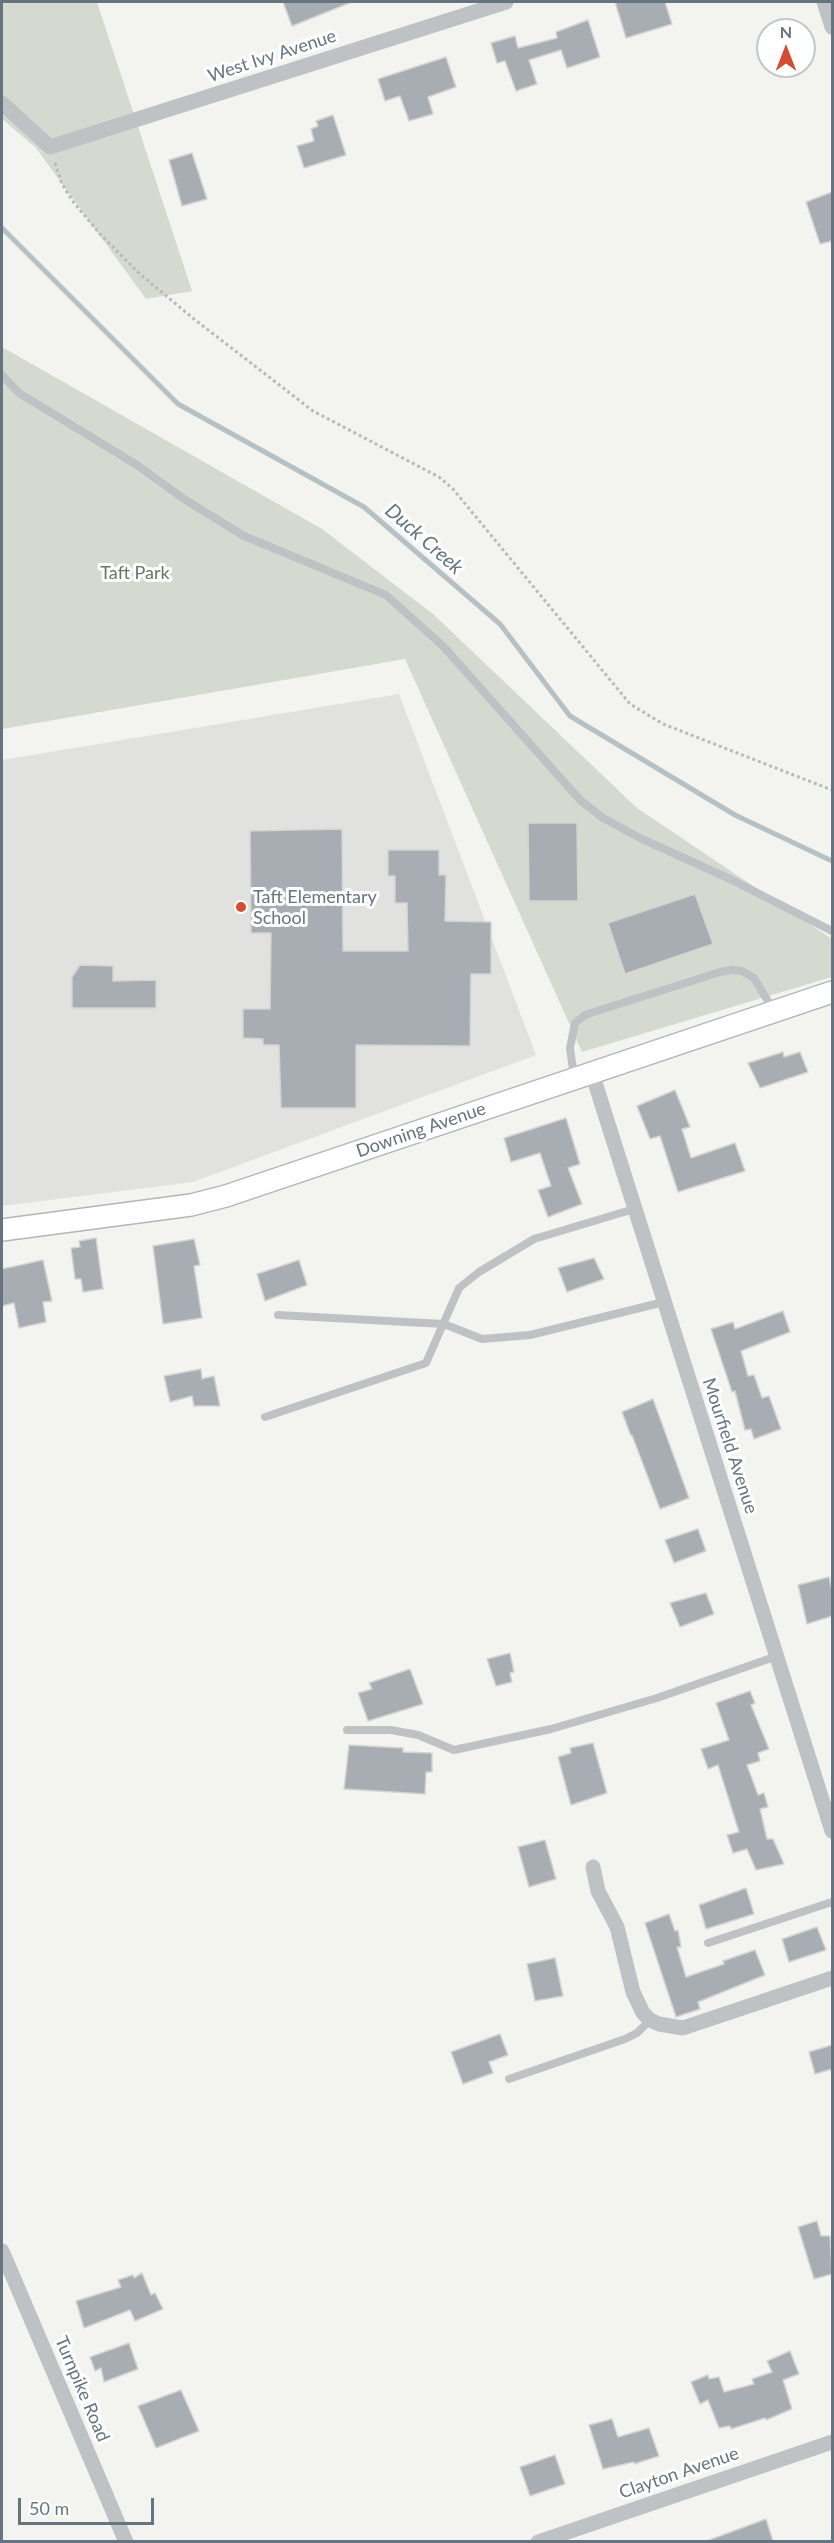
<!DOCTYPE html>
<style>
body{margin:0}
#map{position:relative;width:834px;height:2543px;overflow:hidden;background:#f3f3f0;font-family:Lato,sans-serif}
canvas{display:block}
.frame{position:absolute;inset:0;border:3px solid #65747e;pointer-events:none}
.north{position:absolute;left:756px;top:18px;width:60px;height:60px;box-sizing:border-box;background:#fff;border:2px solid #c1c7cb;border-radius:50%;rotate:0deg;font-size:16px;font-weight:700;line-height:24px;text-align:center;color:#65747e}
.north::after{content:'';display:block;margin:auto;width:21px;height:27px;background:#d14c32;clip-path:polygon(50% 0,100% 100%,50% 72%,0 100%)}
.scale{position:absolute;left:18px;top:2498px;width:136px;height:27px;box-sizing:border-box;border:3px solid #65747e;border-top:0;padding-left:8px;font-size:18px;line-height:21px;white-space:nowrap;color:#65747e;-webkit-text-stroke:4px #fff;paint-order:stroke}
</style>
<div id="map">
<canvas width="834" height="2543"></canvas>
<div class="frame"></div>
<div class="north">N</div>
<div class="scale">50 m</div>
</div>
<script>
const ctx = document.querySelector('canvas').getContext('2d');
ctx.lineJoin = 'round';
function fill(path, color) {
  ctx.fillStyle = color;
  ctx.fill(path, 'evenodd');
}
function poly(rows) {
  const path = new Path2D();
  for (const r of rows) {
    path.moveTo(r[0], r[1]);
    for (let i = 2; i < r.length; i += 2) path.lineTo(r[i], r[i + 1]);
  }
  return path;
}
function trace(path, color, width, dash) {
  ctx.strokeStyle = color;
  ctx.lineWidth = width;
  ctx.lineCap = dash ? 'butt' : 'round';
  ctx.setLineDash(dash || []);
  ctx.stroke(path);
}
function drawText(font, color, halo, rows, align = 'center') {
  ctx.font = font + ' Lato,sans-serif';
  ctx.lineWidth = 6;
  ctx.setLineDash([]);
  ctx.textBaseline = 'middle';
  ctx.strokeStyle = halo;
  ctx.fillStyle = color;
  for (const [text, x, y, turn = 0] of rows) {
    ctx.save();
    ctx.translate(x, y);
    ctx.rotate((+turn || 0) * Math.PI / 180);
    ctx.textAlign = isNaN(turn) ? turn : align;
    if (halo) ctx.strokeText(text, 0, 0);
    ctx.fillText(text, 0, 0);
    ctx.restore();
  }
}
fill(poly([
 [399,694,536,1055,193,1182,2,1206,2,760]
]), '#e1e2e0');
fill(poly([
 [2,2,97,2,192,291,146,299,36,148,2,119],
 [2,347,322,529,433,614,637,808,832,939,832,977,582,1052,405,659,2,729]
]), '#d5dad1');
trace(poly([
 [2,228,178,404,364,507,500,624,570,716,735,815,832,861]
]), '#b5c1c4', 5);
const building = poly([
 [283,2,352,2,292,26,283,2],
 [615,2,665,2,672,24,626,38,615,2],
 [588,20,600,57,567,68,561,50,529,60,537,84,516,91,505,61,497,63,491,43,515,36,518,48,557,38,556,32,588,20],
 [446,57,456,87,428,97,433,114,409,121,400,96,385,101,378,79,446,57],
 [333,115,346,155,304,168,297,146,314,141,311,129,318,126,316,121,333,115],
 [192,153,207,199,182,206,169,160,192,153],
 [832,192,832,241,820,244,806,202,832,192],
 [528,823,577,823,578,901,529,901,528,823],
 [342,829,343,951,408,951,407,903,395,903,395,876,388,876,388,850,439,850,439,875,446,875,445,921,491,922,491,974,471,974,470,1046,356,1045,356,1108,281,1108,279,1045,263,1045,263,1039,243,1038,243,1009,270,1009,271,933,251,933,250,831,342,829],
 [695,894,713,944,625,974,608,923,695,894],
 [80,965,113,966,113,981,156,980,156,1008,72,1008,72,977,80,965],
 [783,1052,784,1057,800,1052,808,1072,760,1088,748,1063,783,1052],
 [675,1090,690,1127,682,1129,691,1158,735,1143,745,1171,678,1192,660,1136,650,1139,637,1106,675,1090],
 [566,1118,580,1164,568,1168,582,1204,548,1217,538,1190,551,1186,540,1153,511,1162,504,1138,566,1118],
 [96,1238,103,1289,83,1292,81,1279,75,1279,71,1248,80,1247,79,1241,96,1238],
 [194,1239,200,1265,194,1266,202,1318,163,1324,153,1246,194,1239],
 [594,1258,604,1279,567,1292,558,1268,594,1258],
 [43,1260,52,1301,43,1302,46,1322,19,1328,14,1303,2,1306,2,1269,43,1260],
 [299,1260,307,1285,265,1301,257,1274,299,1260],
 [783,1311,790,1332,741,1351,748,1376,754,1375,762,1398,769,1396,781,1429,754,1439,751,1429,745,1430,735,1391,732,1392,711,1329,733,1322,735,1329,783,1311],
 [201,1369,202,1379,214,1376,220,1406,194,1406,192,1396,170,1402,164,1376,201,1369],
 [653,1399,689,1498,660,1509,632,1435,631,1436,622,1412,653,1399],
 [698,1529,706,1551,674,1563,665,1540,698,1529],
 [829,1577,832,1591,832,1616,807,1624,798,1585,829,1577],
 [706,1593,714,1614,680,1627,670,1603,706,1593],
 [510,1653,514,1672,510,1673,512,1682,496,1686,487,1659,510,1653],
 [410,1669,423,1704,368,1721,358,1693,372,1689,369,1683,410,1669],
 [750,1691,755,1703,751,1705,769,1749,758,1753,760,1761,747,1765,758,1795,764,1793,768,1807,760,1809,767,1839,773,1839,784,1864,756,1870,747,1849,733,1853,727,1835,739,1832,718,1765,708,1769,701,1749,729,1740,716,1703,750,1691],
 [593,1743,607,1793,571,1805,558,1757,571,1753,570,1748,593,1743],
 [349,1745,403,1748,403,1752,432,1753,432,1772,426,1772,425,1794,344,1789,349,1745],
 [545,1840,556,1879,529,1887,518,1847,545,1840],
 [746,1888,754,1914,706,1929,699,1905,746,1888],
 [669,1914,675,1931,678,1930,681,1947,677,1947,686,1977,724,1964,723,1961,755,1950,765,1975,698,2002,700,2009,676,2017,645,1923,669,1914],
 [817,1927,826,1950,789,1962,782,1939,817,1927],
 [555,1958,563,1996,535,2001,527,1964,555,1958],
 [500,2034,508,2055,489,2062,493,2073,463,2084,451,2052,500,2034],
 [832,2045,832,2069,815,2074,809,2052,832,2045],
 [817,2221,821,2236,830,2236,832,2274,814,2279,798,2227,817,2221],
 [142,2273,151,2295,155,2293,163,2309,135,2321,130,2310,84,2328,76,2301,121,2287,118,2280,133,2275,134,2278,142,2273],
 [129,2343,138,2369,104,2382,101,2368,95,2371,90,2357,129,2343],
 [790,2351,799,2374,783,2380,792,2409,766,2420,765,2418,731,2429,730,2426,719,2428,708,2400,700,2404,691,2382,708,2375,709,2379,719,2377,724,2392,754,2384,752,2379,772,2372,767,2361,790,2351],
 [181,2390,199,2431,156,2448,138,2406,181,2390],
 [612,2419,618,2437,649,2428,659,2456,634,2464,634,2462,603,2469,589,2425,612,2419],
 [555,2455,565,2484,530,2496,520,2467,555,2455],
 [766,2519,773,2541,709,2541,709,2540,766,2519]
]);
fill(building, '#a7adb2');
trace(building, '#d4d4d2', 1.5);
const secondary = poly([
 [2,1230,191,1205,226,1196,832,992]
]);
trace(secondary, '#b1b6b9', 24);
trace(poly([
 [55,163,62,184,74,203,100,234,141,275,194,319,313,411,439,477,453,489,630,704,663,724,832,790]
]), '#b8bbbc', 3, [3, 3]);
trace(poly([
 [2,375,19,393,137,465,184,499,244,536,386,595,443,646,580,800,603,818,640,838,730,879,832,931],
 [574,1077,570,1048,575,1023,585,1015,600,1010,720,972,732,970,742,971,754,978,774,1011],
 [278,1315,444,1324,482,1339,530,1335,664,1302],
 [265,1417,426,1363,459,1288,479,1272,534,1239,634,1209],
 [347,1730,391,1730,418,1735,454,1750,551,1729,657,1698,777,1656],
 [708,1943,832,1902],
 [509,2079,625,2039,637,2033,650,2020]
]), '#bfc2c5', 8);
trace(poly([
 [824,2,832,27],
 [2,103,50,147,506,2],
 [592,1073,832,1831],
 [593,1867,598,1891,617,1927,633,1992,643,2013,650,2020,659,2024,683,2028,832,1978],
 [2,2251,126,2542],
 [538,2542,832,2442]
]), '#bfc2c5', 15);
trace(secondary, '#fff', 21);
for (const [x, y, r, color] of [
 [241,907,6,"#d14c32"]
]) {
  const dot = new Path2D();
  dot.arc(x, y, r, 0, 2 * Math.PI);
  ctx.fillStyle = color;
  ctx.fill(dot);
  trace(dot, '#fff', 2);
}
drawText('18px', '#65747e', '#fff', [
 ["West Ivy Avenue",272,56,-18],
 ["Downing Avenue",421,1130,-19],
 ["Mourfield Avenue",730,1446,72],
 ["Turnpike Road",82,2389,67],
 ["Clayton Avenue",679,2473,-19]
]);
drawText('18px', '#687663', '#fff', [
 ["Taft Park",135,573]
]);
drawText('18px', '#65747e', '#fff', [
 ["Taft Elementary",253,897],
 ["School",253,918]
], 'left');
drawText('italic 20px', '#61767b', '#fff', [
 ["Duck Creek",424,539,41]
]);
</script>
